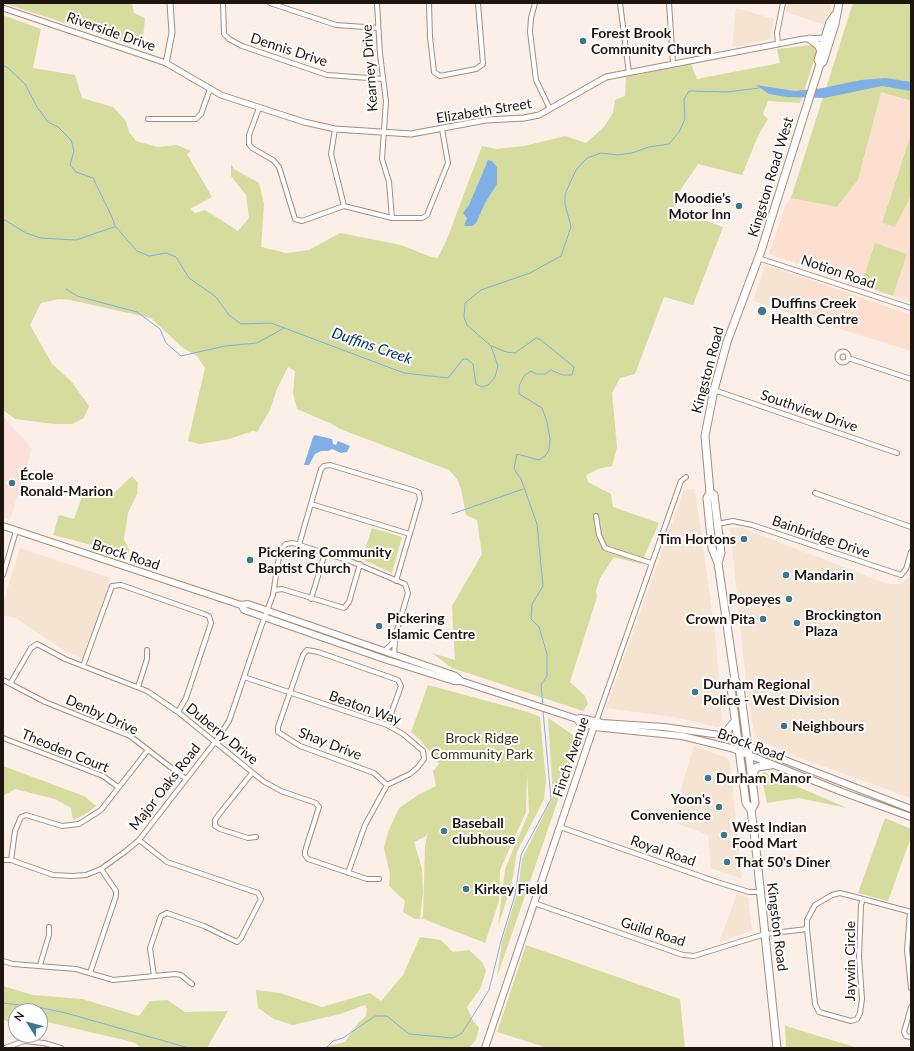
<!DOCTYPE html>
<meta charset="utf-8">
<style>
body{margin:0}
#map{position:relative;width:914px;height:1051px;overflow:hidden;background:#fbefe8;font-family:Lato,sans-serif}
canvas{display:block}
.frame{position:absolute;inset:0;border:4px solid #1f150f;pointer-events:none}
.north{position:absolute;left:8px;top:1003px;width:40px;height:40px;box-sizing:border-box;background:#fff;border:1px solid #a5a19f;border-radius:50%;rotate:306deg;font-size:11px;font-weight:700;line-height:16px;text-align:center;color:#1f150f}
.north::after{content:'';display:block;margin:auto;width:14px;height:18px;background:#3c768f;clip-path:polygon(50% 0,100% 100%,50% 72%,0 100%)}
</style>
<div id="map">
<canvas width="914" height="1051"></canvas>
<div class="frame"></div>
<div class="north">N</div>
</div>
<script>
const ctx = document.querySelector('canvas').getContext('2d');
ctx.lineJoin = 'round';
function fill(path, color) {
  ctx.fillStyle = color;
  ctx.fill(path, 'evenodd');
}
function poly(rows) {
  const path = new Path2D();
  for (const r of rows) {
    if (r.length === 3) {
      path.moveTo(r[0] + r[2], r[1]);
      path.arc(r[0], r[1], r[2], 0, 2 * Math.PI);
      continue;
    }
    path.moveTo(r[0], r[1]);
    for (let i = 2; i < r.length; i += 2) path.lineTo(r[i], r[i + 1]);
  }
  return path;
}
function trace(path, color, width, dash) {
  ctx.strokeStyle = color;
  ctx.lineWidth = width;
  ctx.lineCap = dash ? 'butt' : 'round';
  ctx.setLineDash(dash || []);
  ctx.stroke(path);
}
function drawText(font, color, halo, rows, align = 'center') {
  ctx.font = font + ' Lato,sans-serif';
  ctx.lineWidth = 4;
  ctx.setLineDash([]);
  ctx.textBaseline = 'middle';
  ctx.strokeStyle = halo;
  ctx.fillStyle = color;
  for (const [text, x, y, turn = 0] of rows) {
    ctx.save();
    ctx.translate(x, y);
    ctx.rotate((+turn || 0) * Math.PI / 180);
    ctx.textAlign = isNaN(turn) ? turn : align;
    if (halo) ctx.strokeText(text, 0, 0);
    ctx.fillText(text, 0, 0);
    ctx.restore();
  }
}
fill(poly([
 [788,3,832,3,825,25,786,12],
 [736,8,774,19,770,39,732,47],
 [765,265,805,278,793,314,753,301],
 [695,489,715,633,723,728,673,717,606,708,684,490],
 [730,528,743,528,888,584,900,584,908,578,911,572,911,798,789,754,755,738,747,692],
 [20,548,111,578,83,658,66,652,16,618,3,615,3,603],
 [694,746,725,757,730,761,742,879,711,868,708,835,671,821],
 [737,894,748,897,752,931,719,942]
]), '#f6e4d3');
fill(poly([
 [881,92,911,101,911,134,882,223,895,227,911,196,911,301,893,296,907,254,875,243,861,285,769,254,786,204,791,198,837,207,858,180],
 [805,278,911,315,911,351,793,314]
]), '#fddfcf');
fill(poly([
 [3,416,32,449,10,520,3,517]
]), '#fbe1d9');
fill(poly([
 [3,3,132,3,134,13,145,18,142,48],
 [853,3,911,3,911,101,881,92,858,180,837,207,791,198],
 [3,15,41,29,33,68,75,75,82,98,113,107,126,121,129,132,136,141,158,147,177,145,191,151,187,154,212,197,190,209,195,213,205,210,238,231,249,218,246,195,231,176,231,164,234,169,259,183,264,204,261,247,286,253,309,250,340,233,401,245,431,257,438,258,447,239,482,146,497,149,524,146,565,136,586,143,604,127,613,113,615,100,625,96,626,77,691,64,697,79,780,63,777,49,812,45,814,47,817,51,800,103,768,101,763,114,768,119,758,136,742,175,698,164,681,189,672,210,677,210,723,227,693,305,664,297,635,374,620,378,612,393,617,447,612,466,598,469,586,475,588,482,611,494,613,507,659,523,641,564,614,557,600,578,596,591,597,597,570,682,585,696,588,704,583,711,452,668,432,653,455,660,452,606,482,554,477,520,466,515,461,489,457,479,449,470,340,429,332,424,297,409,293,393,295,371,288,367,277,389,270,410,257,432,253,431,229,439,200,444,188,441,205,368,197,356,183,348,151,318,70,300,59,299,41,303,30,325,52,364,71,381,89,406,84,418,72,424,54,424,15,419,3,410],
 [911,134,911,196,895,227,882,223],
 [875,243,907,254,893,296,861,285],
 [132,476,138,483,137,494,128,513,124,539,131,555,53,535,59,515,74,519,84,491,91,494,113,494],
 [372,528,402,537,392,573,362,559],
 [428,685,528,712,540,717,546,781,544,799,517,852,511,887,498,926,505,869,529,812,527,772,526,812,500,870,499,901,485,943,421,918,423,916,425,846,428,831,426,836,414,842,422,869,423,892,420,919,415,919,403,912,405,901,389,886,390,874,384,848,388,832,399,808,418,795,436,786,433,771,439,764,422,742,411,732],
 [548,718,579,739,497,977,502,942,518,890,522,859,553,796],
 [3,766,84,796,96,806,84,815,73,820,71,808,55,799,15,789,3,796],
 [764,772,847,808,799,798,767,803,761,775],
 [885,818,911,829,911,837,888,901,858,893],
 [420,937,441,940,453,952,469,950,482,962,486,971,480,989,467,1007,472,1019,479,1028,476,1040,469,1048,320,1048,345,1042,358,1023,366,1016,367,1009,365,1005,340,1014,293,1025,274,1019,258,1008,256,990,280,993,322,1007,370,993,381,1001,403,975],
 [526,945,680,999,685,1048,548,1048,497,1032],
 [3,986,33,995,82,999,139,1016,150,1001,167,1000,185,1012,228,1011,207,1048,141,1048,135,1043,120,1039,47,1022,40,1022,40,1011,16,1011,16,1022,8,1022,3,1019],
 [785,1025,789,1027,858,1048,786,1048]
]), '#d5dc9d');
fill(poly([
 [886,78,911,82,911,91,882,86,824,98,787,97,769,94,756,85,795,91,823,88,861,80],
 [488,160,492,161,497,167,497,184,485,203,476,223,472,226,464,226,467,218,463,213,469,205],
 [315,435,332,439,333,444,336,445,338,441,350,446,347,452,341,453,332,449,328,451,321,451,315,454,309,465,304,465,313,437]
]), '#7eb0e6');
trace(poly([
 [3,65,8,68,25,84,37,107,48,122,58,127,71,140,74,151,70,165,76,172,93,178,112,217,115,226,137,251,149,256,166,253,176,257,189,278,216,297,229,315,241,324,271,323,404,373,448,378,463,359,467,359,473,364,476,384,482,387,488,385,495,377,498,366,491,346,467,325,464,317,465,303,481,290,530,273,561,256,571,227,565,204,565,194,576,170,587,158,601,153,618,155,632,153,649,147,669,144,679,132,685,119,684,99,689,91,727,92,759,88],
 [3,219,26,233,41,238,76,240,114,227],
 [66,289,77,296,137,312,160,329,166,343,181,356,225,346,257,343,284,328],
 [492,346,506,352,515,353,536,338,541,340,574,367,572,375,562,375,551,370,545,374,537,374,531,371,524,376,519,386,519,394,542,408,547,422,550,439,549,450,546,455,539,460,517,454,514,469,521,479,537,524,543,586,532,604,531,619,539,627,547,654,547,676,541,685,543,706],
 [452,514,523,489],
 [3,1003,37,1007,66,1013,189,1048],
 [326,1048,333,1041,343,1038,375,1016,387,1016,409,1034,453,1038,462,1033,489,990,501,941,515,895,521,855,551,799,543,711]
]), '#7eb0e6', 1);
const minor = poly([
 [223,3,224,34,229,39,242,46,327,75,383,79],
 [270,3,336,25,378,28],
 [377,3,380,54,386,101,382,159,389,182,392,218],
 [429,3,430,37,434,72,440,76,476,69,483,64,478,3],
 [535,3,531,18,530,32,536,80,550,109],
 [620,3,629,73],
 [669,3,673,64],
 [778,44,777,33,783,3],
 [259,108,249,135,249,144,252,148,273,160,279,167,295,219,302,221,344,206,392,218,422,218,427,215,448,163,442,129],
 [148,119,196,119,201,114,210,89],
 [335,129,331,154,344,206],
 [758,258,911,308],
 [843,357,5.5],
 [848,358,911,379],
 [714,390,897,453],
 [815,493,911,527],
 [311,504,410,534],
 [596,516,599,535,605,548,651,563],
 [717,524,733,521,752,525,901,575,906,569,911,552],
 [299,545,321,469,324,466,330,465,416,491,419,493,420,499,396,581],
 [3,575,16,531],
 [275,590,282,589,344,608,349,602,360,564],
 [311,599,325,553],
 [394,655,395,641],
 [83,666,112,586,121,585,204,614,209,616,211,623,186,698,178,712],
 [244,677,387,725,403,734,423,751,424,759,418,767,410,774,387,785,365,825,348,873],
 [3,680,45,702,130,736,186,779],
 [10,684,31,648,37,644,65,659,147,691,178,712,263,781,281,791,316,803,319,807,305,851,305,855,308,859,367,879,379,879],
 [138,687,147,659,147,650],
 [596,722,681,481,686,477],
 [3,738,103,776,118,787],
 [252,773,220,813,215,820,215,826,220,829,248,838,256,837],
 [387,785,374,773,300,746,278,732,278,727,303,655,307,650,318,652,398,680,401,686,387,725],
 [560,827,717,882,749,892,760,892],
 [139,840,167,862,258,893,261,899,241,938,237,942,204,926,167,913,161,916,150,948,154,976],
 [3,860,11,860,53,875,72,876,86,875,101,869,126,851,139,840,215,742,229,721,261,627,273,595,278,562,282,548,286,544,293,543,350,561,405,584,408,593,395,637,391,645,384,651],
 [11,860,15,831,21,817,26,815,62,826,79,824,101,810,148,750],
 [863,899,861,905,859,957,862,999,860,1013,857,1019,851,1021,819,1012,815,1004,807,929,807,920,815,905,832,895,840,893,863,899,911,912],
 [534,903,683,955,694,956,765,934,807,929],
 [910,912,907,950,911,988],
 [3,961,13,964,76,969,113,980,175,974,181,975,192,984],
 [40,965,49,935,49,927],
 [90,973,116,896,116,891,101,869],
 [911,1007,904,1032,906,1036,911,1037],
 [5,1048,24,1041,44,1043,61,1048]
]);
const tertiary = poly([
 [3,8,166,63,221,95,304,122,335,129,411,134,486,120,524,118,539,115,606,77,778,44,803,39,828,38],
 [166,63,172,33,170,3]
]);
const secondary = poly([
 [3,526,241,605,248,604,456,676,461,681],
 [241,605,244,610,384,659,454,681,461,681,577,719,581,718,602,723,664,727,720,735,911,809],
 [577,719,579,722,594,727,682,736,731,748,842,792,911,817],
 [485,1048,595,723]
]);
const primary = poly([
 [810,39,818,45,821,51],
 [820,64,818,60,830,22,835,15],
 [710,492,714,495,721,553,718,563],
 [735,680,731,688,746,803,751,810,755,840,777,1048],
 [720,735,726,732,735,721],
 [750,777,757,767,771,765],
 [751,810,755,803,740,687,735,680,718,563,712,548,707,498,710,492,705,436,714,390,727,342,761,251,820,64,823,62,835,24,839,3]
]);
trace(minor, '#a78b7c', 6);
trace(tertiary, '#a78b7c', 7);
trace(secondary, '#a78b7c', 8);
trace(primary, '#a78b7c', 9);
trace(minor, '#fff', 4);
trace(tertiary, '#fff', 5);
trace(secondary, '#fff', 6);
trace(primary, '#fff', 7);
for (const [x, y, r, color] of [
 [583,41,4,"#3c768f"],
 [739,206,4,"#3c768f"],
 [762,311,5,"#3c768f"],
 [12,483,4,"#3c768f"],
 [744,539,4,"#3c768f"],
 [250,560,4,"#3c768f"],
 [786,575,4,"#3c768f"],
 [789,599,4,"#3c768f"],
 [763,619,4,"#3c768f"],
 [797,623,4,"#3c768f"],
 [379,626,4,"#3c768f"],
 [695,692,4,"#3c768f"],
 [784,726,4,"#3c768f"],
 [708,778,4,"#3c768f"],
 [719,807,4,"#3c768f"],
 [444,831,4,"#3c768f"],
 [724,835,4,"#3c768f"],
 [727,862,4,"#3c768f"],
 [466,889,4,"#3c768f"]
]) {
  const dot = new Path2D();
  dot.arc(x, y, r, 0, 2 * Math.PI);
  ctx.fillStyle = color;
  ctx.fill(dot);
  trace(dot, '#fff', 1.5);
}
drawText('14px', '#1f150f', '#fff', [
 ["Riverside Drive",111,32,19],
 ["Dennis Drive",289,50,18],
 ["Kearney Drive",370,68,-94],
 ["Elizabeth Street",484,111,-9],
 ["Kingston Road West",771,177,-73],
 ["Notion Road",838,272,19],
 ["Kingston Road",708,370,-75],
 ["Southview Drive",809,411,19],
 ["Bainbridge Drive",821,537,19],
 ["Brock Road",126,555,18],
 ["Beaton Way",365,708,20],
 ["Denby Drive",102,715,24],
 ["Duberry Drive",222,734,39],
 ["Shay Drive",330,744,21],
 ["Brock Road",751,745,20],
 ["Theoden Court",65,751,22],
 ["Finch Avenue",571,757,-71],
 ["Major Oaks Road",165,787,-52],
 ["Royal Road",663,851,19],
 ["Kingston Road",777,927,83],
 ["Guild Road",653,932,18],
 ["Jaywin Circle",850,961,-90]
]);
drawText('bold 14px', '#1f150f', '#fff', [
 ["Forest Brook",591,33],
 ["Community Church",591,49],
 ["Moodie’s",731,198,"right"],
 ["Motor Inn",731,214,"right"],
 ["Duffins Creek",771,303],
 ["Health Centre",771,319],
 ["École",20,475],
 ["Ronald-Marion",20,491],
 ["Tim Hortons",736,539,"right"],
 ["Pickering Community",258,552],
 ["Baptist Church",258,568],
 ["Mandarin",794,575],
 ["Popeyes",781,599,"right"],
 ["Brockington",805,615],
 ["Plaza",805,631],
 ["Pickering",387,618],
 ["Islamic Centre",387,634],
 ["Crown Pita",755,619,"right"],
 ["Durham Regional",703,684],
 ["Police - West Division",703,700],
 ["Neighbours",792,726],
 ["Durham Manor",716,778],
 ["Yoon's",711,799,"right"],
 ["Convenience",711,815,"right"],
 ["Baseball",452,823],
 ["clubhouse",452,839],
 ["West Indian",732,827],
 ["Food Mart",732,843],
 ["That 50's Diner",735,862],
 ["Kirkey Field",474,889]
], 'left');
drawText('14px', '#333616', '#fff', [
 ["Brock Ridge",482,738],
 ["Community Park",482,754]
]);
drawText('italic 15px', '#003767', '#fff', [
 ["Duffins Creek",372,346,19]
]);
</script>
